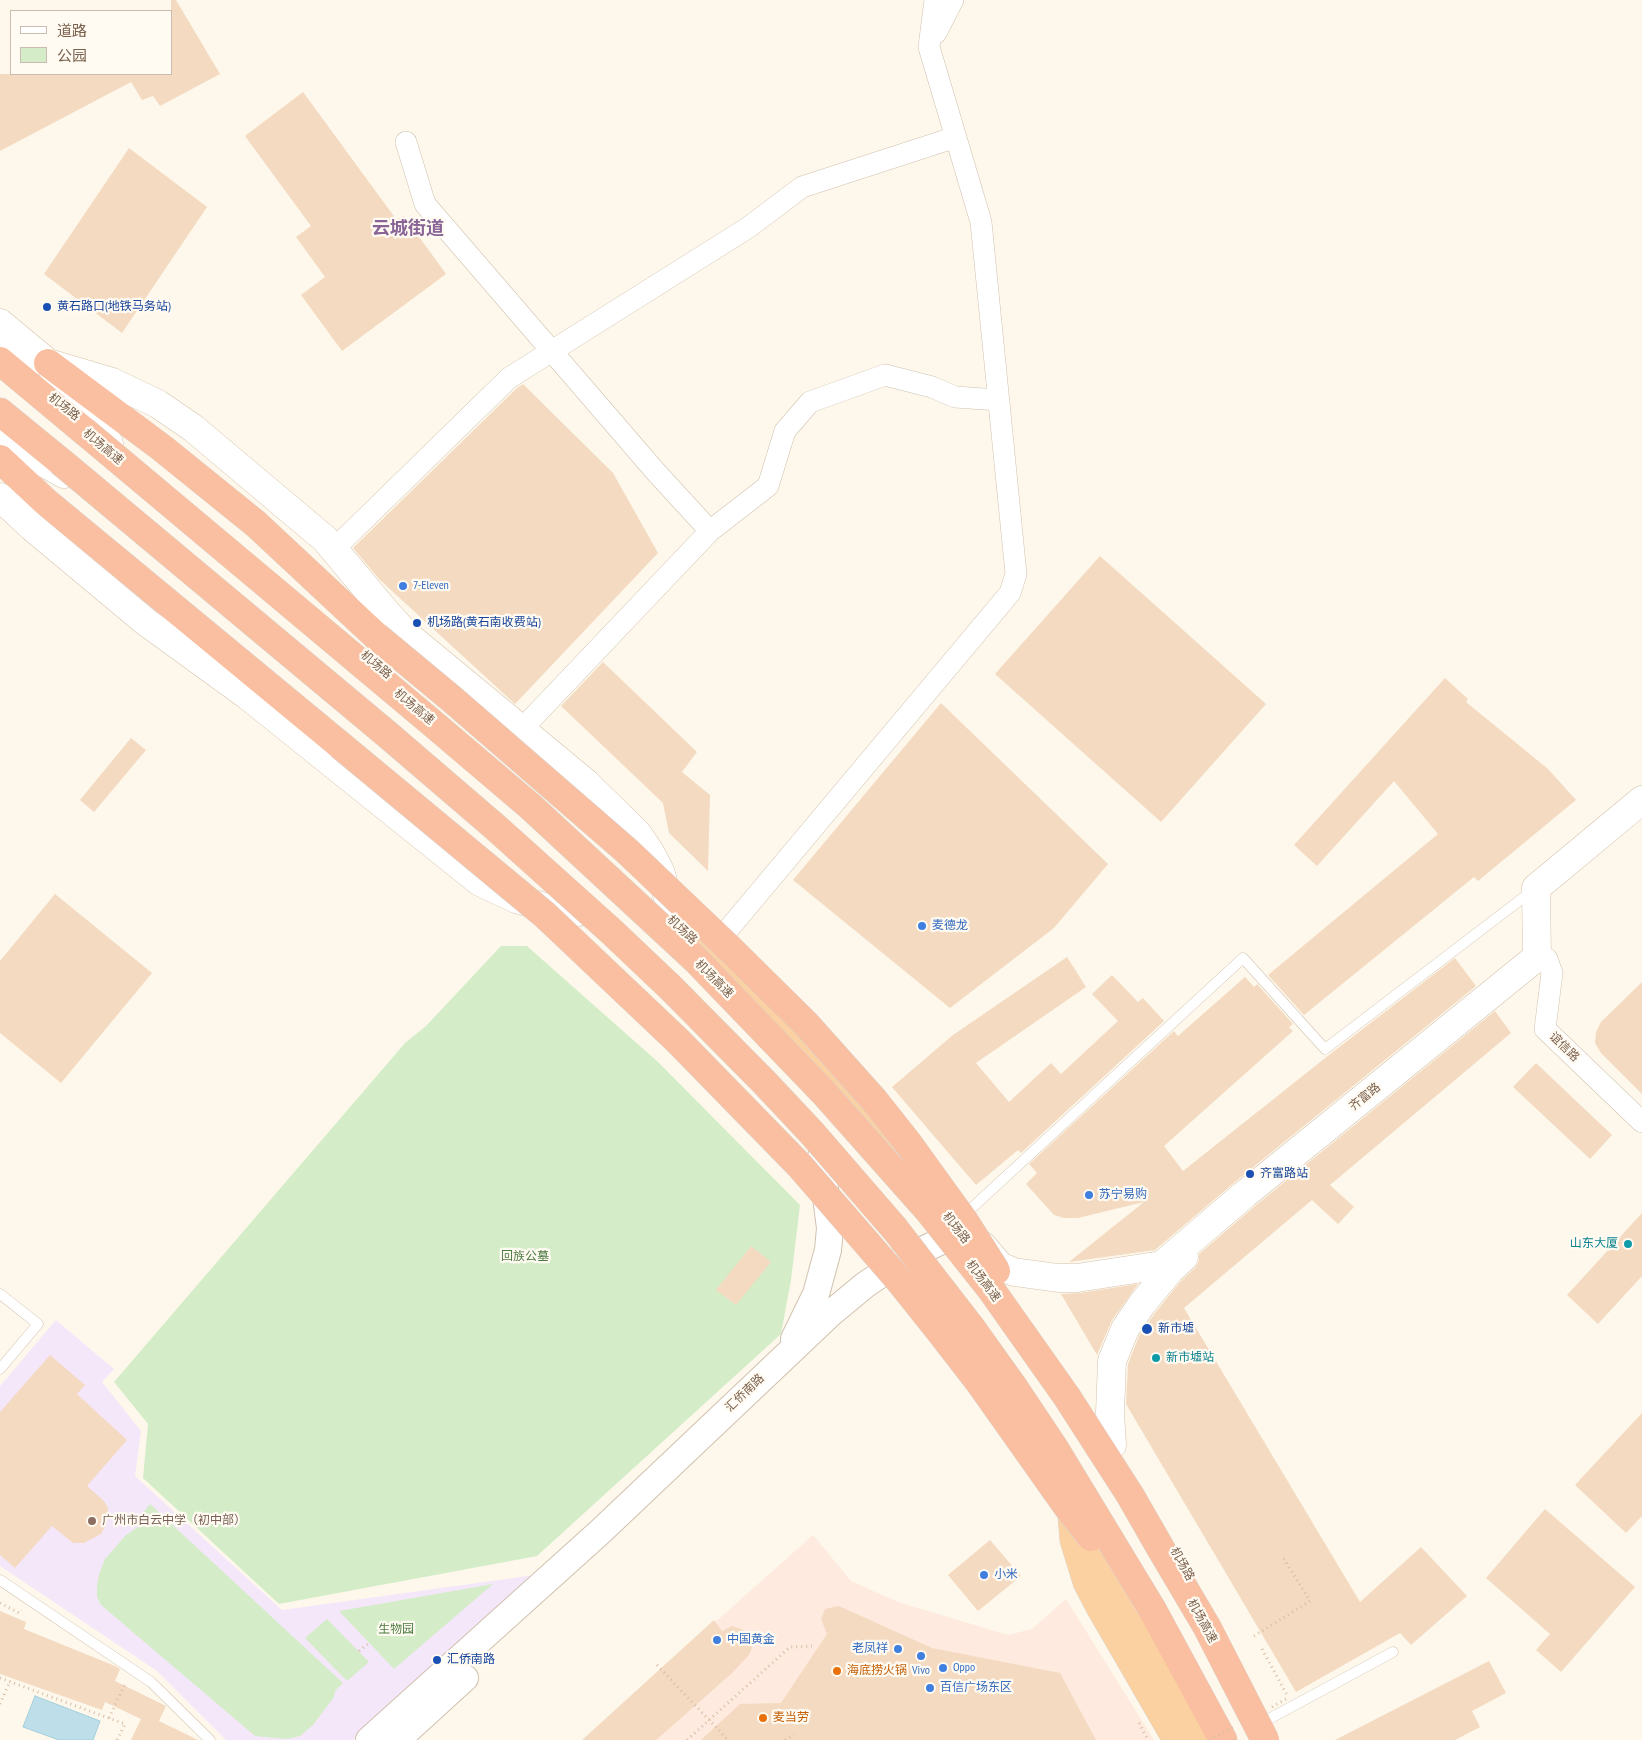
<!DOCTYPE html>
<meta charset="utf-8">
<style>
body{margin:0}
#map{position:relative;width:1642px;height:1740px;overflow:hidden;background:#fdf8eb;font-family:"PT Sans Narrow","Noto Sans SC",sans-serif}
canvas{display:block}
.legend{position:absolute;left:10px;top:10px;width:162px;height:65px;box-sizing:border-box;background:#fffbf2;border:1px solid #cabdb0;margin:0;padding:6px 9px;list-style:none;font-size:15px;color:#7b604c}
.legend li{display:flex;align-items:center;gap:10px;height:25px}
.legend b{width:25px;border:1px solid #cabdb0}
</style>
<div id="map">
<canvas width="1642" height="1740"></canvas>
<ul class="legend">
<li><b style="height:6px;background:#fff"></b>道路</li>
<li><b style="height:14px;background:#d4edc8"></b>公园</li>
</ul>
</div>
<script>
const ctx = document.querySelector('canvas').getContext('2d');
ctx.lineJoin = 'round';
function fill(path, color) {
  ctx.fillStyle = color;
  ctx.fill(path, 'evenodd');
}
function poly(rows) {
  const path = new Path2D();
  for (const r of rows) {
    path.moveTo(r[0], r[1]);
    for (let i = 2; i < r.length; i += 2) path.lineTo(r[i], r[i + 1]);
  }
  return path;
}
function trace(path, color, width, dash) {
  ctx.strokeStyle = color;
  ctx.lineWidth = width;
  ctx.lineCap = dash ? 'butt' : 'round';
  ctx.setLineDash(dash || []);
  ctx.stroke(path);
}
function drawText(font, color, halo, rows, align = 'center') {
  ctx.font = font + ' "PT Sans Narrow","Noto Sans SC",sans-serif';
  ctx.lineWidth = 4.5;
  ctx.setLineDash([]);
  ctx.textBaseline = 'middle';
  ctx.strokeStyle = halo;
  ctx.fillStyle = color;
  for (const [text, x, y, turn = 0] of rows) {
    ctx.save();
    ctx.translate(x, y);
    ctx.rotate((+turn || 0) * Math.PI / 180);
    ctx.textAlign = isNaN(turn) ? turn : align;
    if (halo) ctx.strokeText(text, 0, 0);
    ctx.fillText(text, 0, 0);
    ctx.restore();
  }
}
fill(poly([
 [813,1535,851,1581,898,1602,1008,1635,1032,1629,1066,1599,1154,1740,583,1740]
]), '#feeadf');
fill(poly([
 [56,1320,114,1369,102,1382,141,1431,135,1476,282,1610,535,1575,353,1740,226,1740,157,1671,0,1566,0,1386]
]), '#f5e7fa');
fill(poly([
 [501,946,527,946,658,1062,800,1205,791,1280,781,1334,537,1556,279,1604,143,1478,148,1424,114,1382,405,1043,426,1026],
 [150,1504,343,1683,335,1691,334,1697,313,1725,300,1736,287,1739,255,1736,101,1605,97,1597,97,1586,99,1574,105,1559,126,1535,138,1527,152,1525,142,1514],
 [493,1584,394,1669,339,1611],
 [327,1619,369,1662,347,1681,305,1638]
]), '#d4edc8');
const water = poly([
 [35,1696,100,1721,93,1740,59,1740,23,1727,35,1696]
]);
fill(water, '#bedfe9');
trace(water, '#a3cedb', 1);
fill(poly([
 [171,0,176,0,220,74,160,106,153,96,142,100,131,82,0,151,0,74,171,74],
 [303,92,396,219,404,216,446,274,342,351,301,295,325,277,296,237,311,226,245,136],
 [129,148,207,207,122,333,44,274],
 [523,384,613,473,658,553,515,704,380,580,353,548,517,388],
 [1100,556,1266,704,1161,822,995,674],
 [603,662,697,752,682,772,710,795,708,871,669,833,663,803,561,706],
 [1445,678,1468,699,1466,702,1548,769,1576,800,1478,881,1474,877,1304,1015,1268,975,1438,834,1394,781,1317,866,1294,845],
 [941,703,1108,864,1054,928,950,1008,793,880],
 [131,738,146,750,94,812,80,800],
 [55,894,152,973,61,1083,0,1033,0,961],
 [1067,957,1086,987,976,1063,1009,1102,1051,1063,1061,1074,1118,1021,1092,994,1112,975,1138,1002,1143,998,1164,1021,1021,1153,1018,1150,976,1185,892,1087,953,1035],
 [1455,958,1476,986,1235,1182,1155,1250,1069,1262,1144,1202,1078,1218,1064,1218,1054,1215,1026,1184,1037,1173,1029,1164,1174,1031,1178,1036,1245,977,1254,987,1257,984,1293,1024,1289,1027,1293,1031,1164,1146,1183,1171,1329,1055],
 [1642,982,1642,1094,1601,1053,1595,1043,1596,1032,1601,1022],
 [1495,1011,1511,1033,1330,1185,1354,1207,1338,1224,1312,1200,1184,1308,1360,1602,1421,1547,1467,1596,1411,1645,1400,1633,1296,1692,1126,1404,1128,1364,1139,1336,1155,1313,1181,1281,1195,1268,1199,1261,1199,1254,1255,1206],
 [1536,1063,1612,1135,1590,1159,1513,1087],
 [1642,1213,1642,1276,1598,1324,1567,1295],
 [751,1246,771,1262,736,1305,716,1290],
 [1138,1284,1112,1320,1097,1355,1061,1294,1079,1293],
 [50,1355,85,1385,77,1394,127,1440,87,1486,104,1501,108,1508,106,1525,101,1534,84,1543,73,1543,52,1526,15,1568,0,1555,0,1412],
 [1642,1413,1642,1516,1626,1533,1575,1485],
 [1545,1509,1635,1587,1561,1672,1536,1650,1550,1634,1486,1578],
 [990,1540,1021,1576,978,1611,948,1575],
 [839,1606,932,1648,1060,1673,1096,1740,701,1740,740,1704,781,1703,827,1634,821,1619,825,1609],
 [0,1611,26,1622,24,1629,115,1666,120,1669,115,1681,166,1706,159,1721,198,1740,131,1740,141,1719,105,1702,102,1710,0,1674],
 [714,1620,722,1631,732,1626,744,1630,751,1643,752,1648,749,1655,731,1674,656,1740,582,1740],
 [1489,1661,1506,1693,1472,1711,1480,1727,1455,1740,1335,1740]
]), '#f4dac1');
const service = poly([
 [962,1217,1243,958,1325,1049,1532,891],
 [0,1294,38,1324,0,1369],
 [0,1580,151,1682,210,1740],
 [1267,1720,1393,1652]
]);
const minor = poly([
 [936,33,953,0],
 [406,142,425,204,655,471,710,531],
 [334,549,509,378,749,227,802,187,956,137],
 [521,730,710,531,768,486,785,431,810,402,885,375,932,387,955,397,999,400],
 [711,950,1010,593,1016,574,981,222,929,47,935,0],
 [1537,957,1547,959,1552,973,1545,1029,1642,1122]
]);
const tertiary = poly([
 [794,1339,816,1294,828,1250,830,1228,821,1157],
 [369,1740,601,1531,830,1314,865,1285,905,1258,946,1239,962,1236],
 [397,1740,465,1678]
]);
const secondary = poly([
 [0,323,48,363,109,443],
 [0,343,48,363,112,382,158,404,193,428,325,539,386,612,407,635,586,783,637,833,650,852,660,871,668,898,671,920],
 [0,438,64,474],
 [0,497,32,527,146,622,248,696,480,882,516,899,548,908,579,912],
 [982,1245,1000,1266,1014,1272,1058,1278,1077,1278,1162,1265,1245,1194,1537,957,1536,888,1642,800],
 [1112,1445,1110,1413,1112,1361,1125,1329,1142,1304,1170,1270,1184,1257]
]);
const trunk = poly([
 [698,945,764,1008,815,1060,889,1142,929,1193],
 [1072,1516,1074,1540,1087,1582,1100,1607,1177,1740],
 [1079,1518,1157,1653,1204,1740]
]);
const motorway = poly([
 [0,361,84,431],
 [48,363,162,448,256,524,376,636],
 [0,412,60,461],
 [0,459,46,502,340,745],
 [1152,1609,1223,1740]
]);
trace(service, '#d1c1af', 11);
trace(minor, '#d1c1af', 22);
trace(tertiary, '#d1c1af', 28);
trace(secondary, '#d5c2ad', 29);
trace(trunk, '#ddd6d0', 29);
trace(motorway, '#ddd6d0', 29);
trace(poly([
 [0,1603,19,1613,21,1610],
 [1254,1636,1310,1601,1282,1556],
 [1262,1649,1287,1695],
 [359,1651,369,1643],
 [0,1678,125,1724,117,1740],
 [0,1704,10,1681],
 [109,1718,125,1684,127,1684],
 [1139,1723,1148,1740],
 [687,1740,790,1647,812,1646],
 [785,1740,794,1735]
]), '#dabda3', 3, [1, 4]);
trace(service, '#fff', 10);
trace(minor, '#fff', 21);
trace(tertiary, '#fff', 26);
trace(secondary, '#fff', 28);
trace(trunk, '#fbd1a1', 28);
trace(motorway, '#f9bfa0', 28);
const motorwayBridge = poly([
 [84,431,431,722,531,807,695,959,825,1094,928,1210,990,1288,1067,1397,1130,1495,1161,1549,1207,1627,1265,1740],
 [60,461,388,735,494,826,612,932,671,988,764,1082,811,1132,895,1229,970,1326,1015,1389,1055,1449,1152,1609],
 [376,636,453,700,627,851,731,950,806,1024,874,1100,908,1143,965,1222,996,1271],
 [340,745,545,915,678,1041,800,1166,898,1279,938,1329,979,1382,1066,1505,1091,1537]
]);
trace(motorwayBridge, '#ddd6d0', 29, []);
trace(poly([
 [657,1665,728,1740],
 [1272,1707,1288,1698],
 [1210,1740,1233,1727]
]), '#dabda3', 3, [1, 4]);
trace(motorwayBridge, '#f9bfa0', 28);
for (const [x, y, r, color] of [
 [47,307,5,"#1a4fb4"],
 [403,586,5,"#3f7fe0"],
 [417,623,5,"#1a4fb4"],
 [922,926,5,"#3f7fe0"],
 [1250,1174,5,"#1a4fb4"],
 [1089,1195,5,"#3f7fe0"],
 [1628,1244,5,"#0f9aa8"],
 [1147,1329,6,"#1a4fb4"],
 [1156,1358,5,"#0f9aa8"],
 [92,1521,5,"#8d6e63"],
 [984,1575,5,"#3f7fe0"],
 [717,1640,5,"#3f7fe0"],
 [898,1649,5,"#3f7fe0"],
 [921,1656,5,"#3f7fe0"],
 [437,1660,5,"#1a4fb4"],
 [943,1668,5,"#3f7fe0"],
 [837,1671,5,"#e8710a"],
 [930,1688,5,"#3f7fe0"],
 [763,1718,5,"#e8710a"]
]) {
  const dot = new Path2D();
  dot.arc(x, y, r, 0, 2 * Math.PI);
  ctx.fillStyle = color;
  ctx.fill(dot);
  trace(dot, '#fffbf2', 2);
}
drawText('12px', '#164399', '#fffbf2', [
 ["黄石路口(地铁马务站)",57,307],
 ["机场路(黄石南收费站)",427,623],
 ["齐富路站",1260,1174],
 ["新市墟",1158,1329],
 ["汇侨南路",447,1660]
], 'left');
drawText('12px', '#7b604c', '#fffbf2', [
 ["机场路",64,407,38],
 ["机场高速",103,447,40],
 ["机场路",376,665,40],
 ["机场高速",414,707,40],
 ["机场路",682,930,43],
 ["机场高速",714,979,45],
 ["谊信路",1564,1047,44],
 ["齐富路",1365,1097,-39],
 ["机场路",956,1228,52],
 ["机场高速",983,1281,53],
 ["汇侨南路",745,1393,-44],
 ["机场路",1182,1564,61],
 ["机场高速",1202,1621,61]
]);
drawText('12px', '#366cbe', '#fffbf2', [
 ["7-Eleven",413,586],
 ["麦德龙",932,926],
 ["苏宁易购",1099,1195],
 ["小米",994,1575],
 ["中国黄金",727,1640],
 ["老凤祥",888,1649,"right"],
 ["Oppo",953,1668],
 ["Vivo",921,1671,"center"],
 ["百信广场东区",940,1688]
], 'left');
drawText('12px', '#0d838f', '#fffbf2', [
 ["山东大厦",1618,1244],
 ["新市墟站",1166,1358,"left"]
], 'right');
drawText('12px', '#4c7a40', '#fffbf2', [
 ["回族公墓",525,1257],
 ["生物园",396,1630]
]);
drawText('12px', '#785e54', '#fffbf2', [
 ["广州市白云中学（初中部）",102,1521]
], 'left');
drawText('12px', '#c56008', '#fffbf2', [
 ["海底捞火锅",847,1671],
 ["麦当劳",773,1718]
], 'left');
drawText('bold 18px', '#896496', '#fffbf2', [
 ["云城街道",408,229]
]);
</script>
